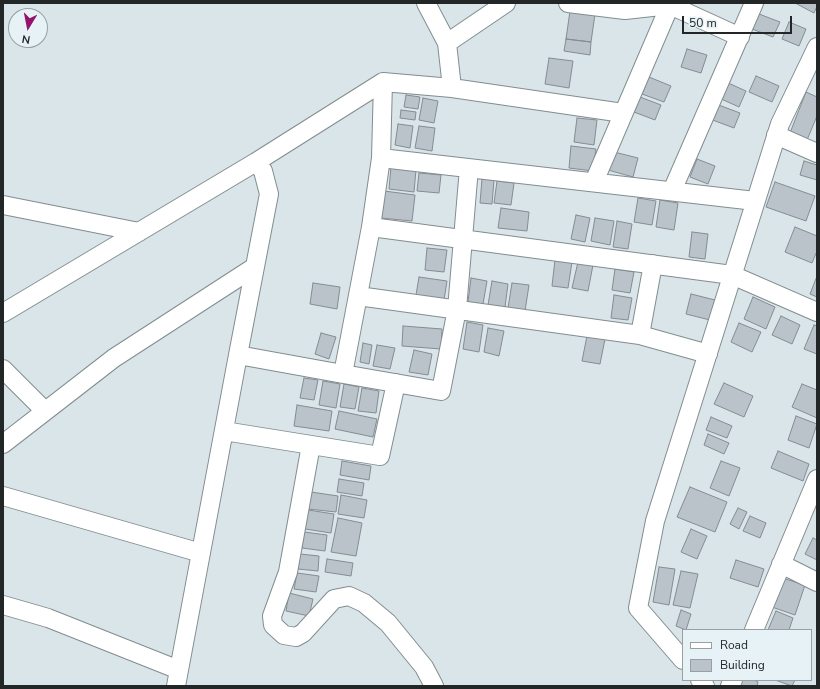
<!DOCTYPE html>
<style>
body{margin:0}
#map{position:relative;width:820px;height:689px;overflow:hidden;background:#d9e5e8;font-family:"Nunito Sans",sans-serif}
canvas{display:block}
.frame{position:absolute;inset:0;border:4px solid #222627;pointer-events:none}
.legend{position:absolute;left:682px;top:629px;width:130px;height:52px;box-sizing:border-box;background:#e6f2f6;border:1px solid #98a0a3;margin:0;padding:5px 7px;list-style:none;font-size:12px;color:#222627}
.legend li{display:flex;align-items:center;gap:8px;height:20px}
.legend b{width:20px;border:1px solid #98a0a3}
.north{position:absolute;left:8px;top:8px;width:40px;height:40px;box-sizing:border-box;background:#e6f2f6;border:1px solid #98a0a3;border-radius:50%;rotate:190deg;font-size:11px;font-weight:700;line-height:16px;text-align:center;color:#222627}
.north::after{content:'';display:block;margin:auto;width:14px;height:18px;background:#94136c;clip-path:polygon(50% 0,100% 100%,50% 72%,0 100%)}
.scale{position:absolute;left:682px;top:16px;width:110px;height:18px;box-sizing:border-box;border:2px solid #222627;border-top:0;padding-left:5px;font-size:12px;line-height:14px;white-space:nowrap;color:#222627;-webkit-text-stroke:3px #e6f2f6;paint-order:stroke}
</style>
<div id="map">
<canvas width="820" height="689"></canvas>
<div class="frame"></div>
<ul class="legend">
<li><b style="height:5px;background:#fff"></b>Road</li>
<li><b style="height:11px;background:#bac3ca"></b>Building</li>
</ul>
<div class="north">N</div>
<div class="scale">50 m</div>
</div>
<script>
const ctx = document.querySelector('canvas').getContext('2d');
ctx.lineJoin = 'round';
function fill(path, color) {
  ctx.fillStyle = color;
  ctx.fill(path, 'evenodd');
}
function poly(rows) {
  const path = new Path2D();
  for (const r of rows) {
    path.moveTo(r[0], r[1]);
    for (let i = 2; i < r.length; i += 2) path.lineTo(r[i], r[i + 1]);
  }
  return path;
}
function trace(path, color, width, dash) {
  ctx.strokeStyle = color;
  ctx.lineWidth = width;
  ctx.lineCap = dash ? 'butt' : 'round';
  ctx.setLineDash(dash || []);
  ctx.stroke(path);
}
const building = poly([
 [795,3,817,3,817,6,814,13,795,3],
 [570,11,595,14,591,42,566,39,570,11],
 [759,14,780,22,773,37,752,29,759,14],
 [789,22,806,29,799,46,782,39,789,22],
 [566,39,591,42,590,55,564,51,566,39],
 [687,49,707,55,701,73,681,67,687,49],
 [549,58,573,61,569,88,545,84,549,58],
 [756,76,779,86,772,102,749,92,756,76],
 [649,77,671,86,664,102,642,94,649,77],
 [726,82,746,91,739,107,719,98,726,82],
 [806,92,817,97,817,116,807,140,790,133,806,92],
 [406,95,420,97,418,109,404,107,406,95],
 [640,97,661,105,655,120,634,112,640,97],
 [423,98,438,101,434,123,419,120,423,98],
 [716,104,740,113,734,128,710,119,716,104],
 [401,110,416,112,415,120,400,118,401,110],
 [577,118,597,120,594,145,574,142,577,118],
 [398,124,413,126,410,148,395,145,398,124],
 [419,126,435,128,432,151,415,148,419,126],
 [571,146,596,149,593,171,569,168,571,146],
 [614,152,638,158,633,177,608,170,614,152],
 [697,159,715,166,708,184,690,177,697,159],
 [804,161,817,165,817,180,800,175,804,161],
 [391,167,416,170,414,192,389,189,391,167],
 [419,173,441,175,439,193,417,191,419,173],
 [482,179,494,180,492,204,480,203,482,179],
 [497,181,514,183,511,205,494,203,497,181],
 [775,182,815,196,806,221,766,207,775,182],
 [384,191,415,195,412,221,381,218,384,191],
 [638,198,656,201,652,225,634,222,638,198],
 [660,200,678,203,674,230,656,227,660,200],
 [501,208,529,212,527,231,498,228,501,208],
 [576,215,590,218,585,242,571,239,576,215],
 [595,218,614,221,610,245,591,241,595,218],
 [617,221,632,224,628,249,613,247,617,221],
 [795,227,817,236,817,251,812,263,785,252,795,227],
 [692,232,708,234,705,259,689,257,692,232],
 [427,248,447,250,444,272,425,270,427,248],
 [555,260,572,262,568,288,552,286,555,260],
 [578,262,593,265,588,291,572,288,578,262],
 [615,269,634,272,630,293,612,290,615,269],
 [817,276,817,297,810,294,817,276],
 [419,277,447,281,444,300,416,295,419,277],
 [471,278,487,281,483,304,468,302,471,278],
 [492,281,508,284,505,307,488,305,492,281],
 [313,283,340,287,337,309,310,304,313,283],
 [512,283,529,285,525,311,508,308,512,283],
 [691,294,715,300,710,320,686,314,691,294],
 [614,295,632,298,628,320,611,318,614,295],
 [753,297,775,307,766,329,744,319,753,297],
 [781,316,800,325,792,344,772,335,781,316],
 [467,322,483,325,479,352,463,349,467,322],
 [739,323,761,332,752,352,731,342,739,323],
 [814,325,817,326,817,354,804,349,814,325],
 [403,326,442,329,441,349,402,346,403,326],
 [488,328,504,331,499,356,484,352,488,328],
 [321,333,336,337,329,359,315,354,321,333],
 [587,336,605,339,600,364,582,361,587,336],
 [363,343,372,345,369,364,360,362,363,343],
 [377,345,395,348,390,369,373,366,377,345],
 [414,350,432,354,428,375,409,372,414,350],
 [304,378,318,380,314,400,300,398,304,378],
 [323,381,340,384,336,408,319,405,323,381],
 [724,383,753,396,744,417,714,404,724,383],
 [344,384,359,387,355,409,340,407,344,384],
 [802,384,817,390,817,418,792,407,802,384],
 [362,388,379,391,376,413,358,411,362,388],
 [297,405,332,411,329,431,294,426,297,405],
 [339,411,377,419,373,437,335,429,339,411],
 [796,416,817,424,809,448,788,440,796,416],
 [711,417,732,426,727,438,706,430,711,417],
 [708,434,729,443,724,454,704,445,708,434],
 [778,451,809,464,803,481,771,468,778,451],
 [342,461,371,466,369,480,340,475,342,461],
 [721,461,740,468,729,496,710,488,721,461],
 [339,479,364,483,362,496,337,492,339,479],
 [690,487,727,502,715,532,677,517,690,487],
 [311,492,338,496,336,512,308,509,311,492],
 [341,495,367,500,364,518,338,514,341,495],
 [738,508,747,512,739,529,730,524,738,508],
 [308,510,334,514,331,533,305,529,308,510],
 [750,516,766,523,760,538,743,531,750,516],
 [338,518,362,523,356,556,331,552,338,518],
 [691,529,707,536,697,559,681,552,691,529],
 [304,532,327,535,325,551,302,548,304,532],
 [813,538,817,540,817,560,805,554,813,538],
 [300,554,319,556,318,571,298,569,300,554],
 [327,559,353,563,351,576,325,572,327,559],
 [736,560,764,569,758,587,730,578,736,560],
 [659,567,675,569,669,605,653,602,659,567],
 [681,571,698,574,690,608,673,605,681,571],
 [297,573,319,576,316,592,294,589,297,573],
 [779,577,805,585,795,615,769,606,779,577],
 [289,593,313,599,309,616,286,611,289,593],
 [681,610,691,614,686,630,676,626,681,610],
 [776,611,793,618,789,630,768,630,776,611],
 [739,680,754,680,758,682,757,686,737,686,739,680],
 [775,680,795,680,792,686,775,680]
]);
fill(building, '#bac3ca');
trace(building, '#838c92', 1);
const street = poly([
 [426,3,447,43],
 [568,3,625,10,670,5,740,37],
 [452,88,447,43,506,3],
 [776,135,817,153],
 [381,158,755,201],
 [594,182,670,5],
 [672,191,754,3],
 [3,205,139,232],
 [371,227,381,158,383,82,452,88,623,113],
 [358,296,640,335,653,264],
 [3,313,256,162,383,82],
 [640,335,708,354],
 [238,355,269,194,263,171,256,162],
 [3,369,45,411],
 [343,374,441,391,457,309,469,168],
 [224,431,380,456,396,383],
 [3,444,114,358,253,268],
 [311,445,288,572,272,616,273,625,284,635,296,637,303,633,334,599,349,596,364,603,388,623,424,667,434,686],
 [3,496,201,553],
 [781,564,817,582],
 [3,605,48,618,179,670],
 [754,630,817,479],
 [683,660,638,608,655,521,780,124,817,47],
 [700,680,705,686],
 [176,686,238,355,343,374,371,227,732,275,817,312],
 [730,686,733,680]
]);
trace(street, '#828d90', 20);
trace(street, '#fff', 18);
</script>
